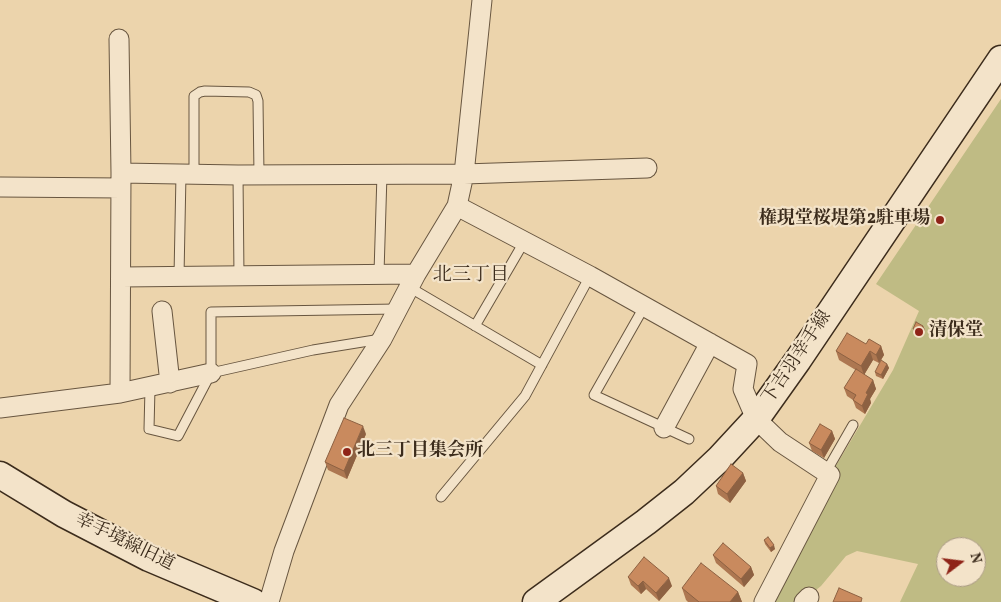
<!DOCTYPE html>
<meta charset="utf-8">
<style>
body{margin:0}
#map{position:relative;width:1001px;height:602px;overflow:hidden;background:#ecd4ac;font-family:Vollkorn,serif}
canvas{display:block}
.north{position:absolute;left:936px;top:537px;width:50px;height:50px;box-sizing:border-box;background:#f3e3c9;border:1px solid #aa9a84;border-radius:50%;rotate:75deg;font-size:14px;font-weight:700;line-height:20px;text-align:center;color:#3c2c1c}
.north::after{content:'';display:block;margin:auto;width:18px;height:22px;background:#8f2418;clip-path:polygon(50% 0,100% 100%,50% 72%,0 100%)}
</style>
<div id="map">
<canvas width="1001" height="602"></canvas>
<div class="north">N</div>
</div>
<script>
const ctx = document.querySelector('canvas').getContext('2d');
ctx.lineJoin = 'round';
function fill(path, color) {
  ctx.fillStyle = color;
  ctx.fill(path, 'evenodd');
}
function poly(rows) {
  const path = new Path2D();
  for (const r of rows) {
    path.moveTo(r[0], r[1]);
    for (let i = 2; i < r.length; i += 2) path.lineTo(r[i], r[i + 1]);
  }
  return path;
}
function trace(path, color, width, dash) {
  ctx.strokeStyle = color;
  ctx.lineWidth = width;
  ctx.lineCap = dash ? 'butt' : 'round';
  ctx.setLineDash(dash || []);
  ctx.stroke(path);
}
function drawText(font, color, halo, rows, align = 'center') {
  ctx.font = font + ' Vollkorn,"Noto Serif JP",serif';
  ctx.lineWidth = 4.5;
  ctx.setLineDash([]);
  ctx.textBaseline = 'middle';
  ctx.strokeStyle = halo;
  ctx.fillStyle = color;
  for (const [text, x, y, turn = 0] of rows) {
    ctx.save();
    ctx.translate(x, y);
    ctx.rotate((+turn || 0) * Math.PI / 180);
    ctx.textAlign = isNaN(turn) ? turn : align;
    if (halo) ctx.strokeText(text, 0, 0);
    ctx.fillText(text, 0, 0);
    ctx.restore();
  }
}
fill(poly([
 [1001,99,1001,602,900,602,918,564,857,551,846,556,821,586,801,602,770,602,834,469,893,370,919,311,876,284],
 [946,547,976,547,976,577,946,577]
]), '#bfbb84');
const lane = poly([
 [194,174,194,96,200,92,205,91,249,92,256,95,258,101,259,175],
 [238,175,239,277],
 [379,273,382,174],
 [179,276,181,174],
 [409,287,542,365],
 [644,307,594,395,689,439],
 [475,326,524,242],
 [211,373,313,350,381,339],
 [150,388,149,429,178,436,211,373,211,312,397,309],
 [826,472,853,425],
 [441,497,525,396,590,276]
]);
const street = poly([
 [119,39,121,173,120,393],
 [121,173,238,175,464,174,647,168],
 [0,187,121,188],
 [457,206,590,276,747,364,743,389,756,419,780,442,830,475,764,602],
 [121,277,416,274],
 [162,311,170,383],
 [0,408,120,393,211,373],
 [664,428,710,343],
 [269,602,284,551,339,405,382,339,416,274,457,206,464,174,482,0],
 [804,602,809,597]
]);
const secondary = poly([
 [0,475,64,514,149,558,253,602],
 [536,602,646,522,684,492,719,459,756,419,798,360,1001,59]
]);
trace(lane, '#685640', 11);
trace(street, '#685640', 21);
trace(secondary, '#3c2c1c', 29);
trace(lane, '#f3e3c9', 9);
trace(street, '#f3e3c9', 19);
trace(secondary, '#f3e3c9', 26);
fill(poly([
 [923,326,925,330,921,337,914,333,913,329],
 [866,344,881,346,884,355,879,363,873,360,864,375,839,360,836,351],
 [887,364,889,368,883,379,876,376,875,372],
 [873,380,876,389,870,399,871,403,865,414,856,408,853,400,847,396,844,388],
 [832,431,835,439,824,458,812,451,809,443],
 [366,434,347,479,328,470,325,462],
 [743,473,746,481,730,503,718,494,716,486],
 [764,540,775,549,771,552,765,544],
 [713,555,751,567,754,575,744,587,716,563],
 [628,577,672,586,659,601,646,589,641,594,631,585],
 [682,588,738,592,742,602,688,602,686,600]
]), '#ad7751');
fill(poly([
 [923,326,925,330,921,337,919,333],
 [881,346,884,355,879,363,876,355],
 [870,351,873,360,864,375,861,366],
 [887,364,889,368,883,379,881,375],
 [873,380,876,389,870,399,871,403,865,414,862,406,866,393],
 [363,426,366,434,347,479,344,471],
 [832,431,835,439,824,458,821,450],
 [743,473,746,481,730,503,727,494],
 [774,545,775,549,771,552,770,548],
 [751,567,754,575,744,587,741,579],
 [669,578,672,586,659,601,656,593],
 [643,581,646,589,641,594,638,586],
 [738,592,742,602,730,602]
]), '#8d6142');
const building = poly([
 [916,322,923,326,919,333,913,329,916,322],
 [847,333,866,344,869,339,881,346,876,355,870,351,861,366,836,351,847,333],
 [881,360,887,364,881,375,875,372,881,360],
 [856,369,873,380,866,393,868,394,862,406,853,400,856,395,844,388,856,369],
 [344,418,363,426,344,471,325,462,344,418],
 [820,424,832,431,821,450,809,443,820,424],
 [731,464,743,473,727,494,716,486,731,464],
 [768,537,774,545,770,548,764,540,768,537],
 [723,543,751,567,741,579,713,555,723,543],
 [644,557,669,578,656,593,643,581,638,586,628,577,644,557],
 [701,563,738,592,730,602,699,602,682,588,701,563],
 [839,588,862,598,861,602,833,602,839,588]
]);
fill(building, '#c98a5e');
trace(building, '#8d6142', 1);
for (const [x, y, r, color] of [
 [940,220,5,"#8f2418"],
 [919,332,5,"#8f2418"],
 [347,452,5,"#8f2418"]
]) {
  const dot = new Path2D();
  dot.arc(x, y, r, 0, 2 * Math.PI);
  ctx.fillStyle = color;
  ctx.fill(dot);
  trace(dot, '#f3e3c9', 2);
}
drawText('bold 18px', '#3c2c1c', '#f3e3c9', [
 ["権現堂桜堤第2駐車場",930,220,"right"],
 ["清保堂",929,332],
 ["北三丁目集会所",357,452]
], 'left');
drawText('18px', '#3c2c1c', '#f3e3c9', [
 ["下吉羽幸手線",798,358,-56],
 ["幸手境線旧道",124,543,26]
]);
drawText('19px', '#3c2c1c', '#f3e3c9', [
 ["北三丁目",471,277]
]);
</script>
